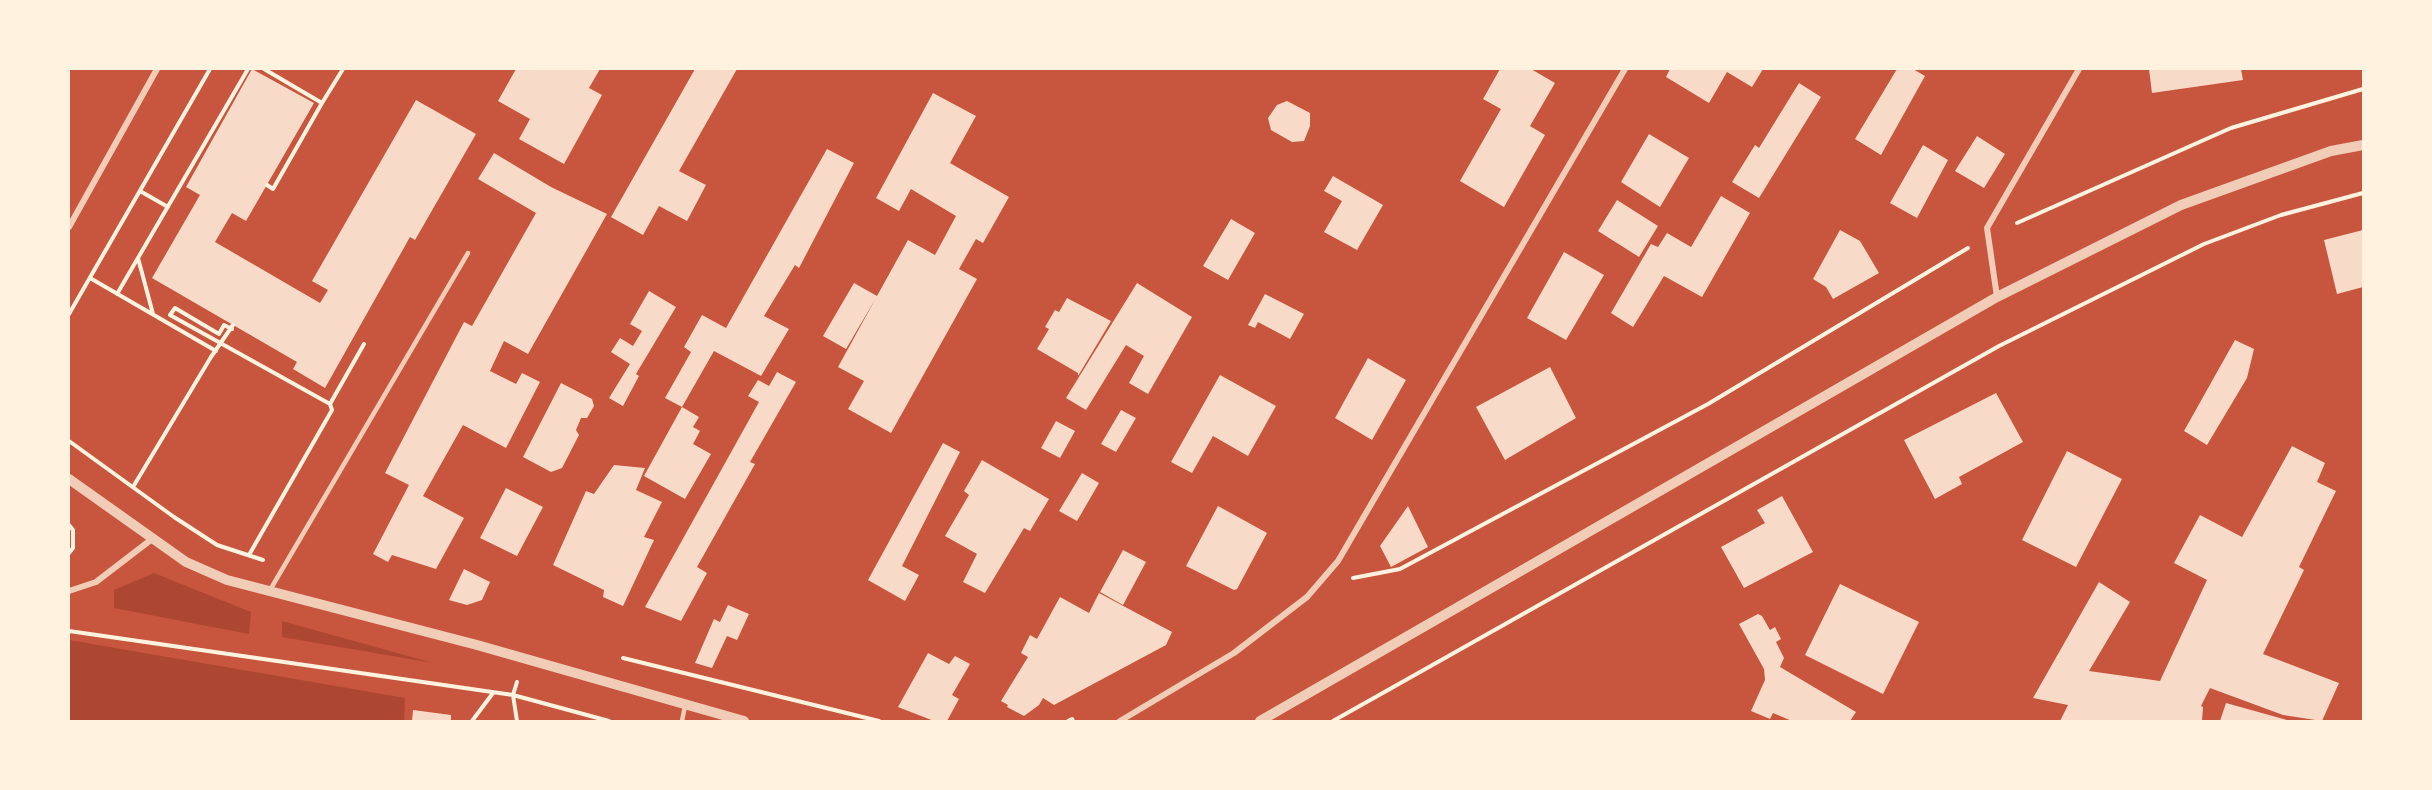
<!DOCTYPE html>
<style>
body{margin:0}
#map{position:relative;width:2432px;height:790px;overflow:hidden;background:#c8553d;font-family:Manrope,sans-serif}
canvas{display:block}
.frame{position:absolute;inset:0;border:70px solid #fff3e0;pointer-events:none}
</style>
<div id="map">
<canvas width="2432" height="790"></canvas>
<div class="frame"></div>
</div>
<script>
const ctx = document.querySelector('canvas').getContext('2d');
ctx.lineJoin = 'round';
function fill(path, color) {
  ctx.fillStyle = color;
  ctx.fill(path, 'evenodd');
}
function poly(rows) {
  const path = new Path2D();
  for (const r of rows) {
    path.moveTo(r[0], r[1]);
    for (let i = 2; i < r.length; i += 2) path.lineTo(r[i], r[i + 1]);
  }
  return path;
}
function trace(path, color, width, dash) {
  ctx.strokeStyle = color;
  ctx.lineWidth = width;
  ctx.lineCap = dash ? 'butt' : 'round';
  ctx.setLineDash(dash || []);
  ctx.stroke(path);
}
fill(poly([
 [154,573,251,612,249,634,114,608,114,590],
 [282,621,433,663,282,637],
 [69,640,405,698,404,721,69,721]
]), '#ae4732');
fill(poly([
 [252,69,314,103,246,221,232,213,215,242,320,303,328,290,312,281,416,100,476,134,415,240,410,237,325,388,293,369,297,362,152,278,200,195,186,187],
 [516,69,600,69,589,88,602,95,564,164,519,139,530,119,498,101],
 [695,69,737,69,679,171,706,185,687,221,659,206,643,235,611,217],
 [1500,69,1531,69,1555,83,1530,126,1545,135,1504,207,1460,181,1501,109,1483,99],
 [1670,69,1763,69,1752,87,1727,72,1709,103,1666,77],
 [1897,69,1913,69,1925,76,1881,155,1855,139],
 [2149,69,2241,69,2243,80,2152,93],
 [1799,83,1821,97,1759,198,1732,182,1755,145,1759,148],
 [933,93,976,116,950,163,1009,197,983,243,976,239,959,269,977,279,891,433,848,409,864,381,838,367,876,298,846,349,823,336,854,283,877,296,908,240,935,255,956,216,911,189,899,211,876,198],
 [1287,101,1310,113,1310,126,1304,141,1292,142,1271,130,1268,118,1277,105],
 [1649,134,1689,158,1660,207,1621,182],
 [1977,136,2005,154,1984,188,1955,171],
 [1923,145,1948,160,1917,218,1890,203],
 [827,149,854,163,799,268,795,265,764,316,789,329,761,376,714,351,682,407,665,398,691,352,684,347,702,315,726,328],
 [494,153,551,187,607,214,528,354,504,341,490,371,516,384,522,373,540,382,506,448,463,425,423,496,464,518,436,569,392,555,388,562,373,554,409,485,385,473,464,322,472,326,536,213,478,179],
 [1333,176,1383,205,1357,250,1324,232,1342,201,1324,191],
 [1721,196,1750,213,1702,297,1664,276,1633,327,1611,313,1651,244,1658,247,1667,233,1691,247],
 [1617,200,1658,226,1639,257,1598,231],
 [1231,219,1255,233,1228,280,1203,266],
 [1840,230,1860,241,1879,273,1833,299,1826,287,1813,279],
 [2363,230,2363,287,2337,294,2324,240],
 [1564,252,1604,275,1566,340,1527,318],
 [1137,283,1192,317,1148,394,1129,383,1144,356,1126,345,1086,410,1066,398],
 [649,291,676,307,636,374,639,376,623,406,609,398,630,364,611,352,620,338,633,346,642,331,630,324],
 [1265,294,1304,314,1290,339,1258,322,1255,328,1248,325],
 [1067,298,1111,321,1078,376,1078,373,1037,349,1049,329,1045,327,1055,310,1059,312],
 [2235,340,2254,349,2247,378,2207,445,2184,431],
 [1368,358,1406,380,1372,440,1335,418],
 [1550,367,1576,418,1505,460,1476,407],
 [777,372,796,382,750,462,755,464,697,567,707,573,681,621,645,607,759,402,748,396,758,380,769,386],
 [1220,375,1276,406,1248,456,1213,436,1192,473,1171,462],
 [561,383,592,399,594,406,587,418,581,418,576,430,579,435,562,468,551,472,523,457],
 [1996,393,2023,442,1959,477,1962,484,1935,499,1904,440],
 [682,407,699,417,693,427,700,431,693,444,711,454,685,499,644,476],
 [1121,410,1136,418,1116,452,1101,444],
 [1056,421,1075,431,1060,458,1041,448],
 [943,443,960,452,902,566,919,575,905,601,868,580],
 [2292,446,2325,463,2317,482,2336,491,2299,567,2304,570,2263,654,2339,683,2322,721,2283,715,2210,688,2201,706,2203,707,2202,721,2060,721,2068,705,2033,698,2099,582,2130,602,2089,671,2160,681,2207,580,2174,563,2200,515,2242,537],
 [2067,451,2122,479,2076,567,2022,540],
 [982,460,1049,499,1030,531,1024,528,985,593,963,582,977,554,945,536,969,495,964,491],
 [614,465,645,468,636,490,662,502,644,537,654,540,623,606,603,597,604,590,553,565,586,491,594,494],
 [1082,473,1099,483,1077,521,1059,511],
 [506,488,543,507,517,556,480,538],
 [1782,496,1813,552,1744,588,1721,547,1765,523,1757,510],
 [1218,506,1267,533,1237,589,1234,590,1186,566],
 [1408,506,1428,547,1391,567,1380,546],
 [1123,550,1146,562,1123,605,1100,592],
 [464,569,490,582,482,600,467,605,449,600],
 [1840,584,1919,622,1883,694,1805,655],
 [1099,593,1172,632,1166,645,1054,705,1043,698,1039,705,1024,716,1007,707,1008,705,1001,701,1028,657,1021,653,1030,635,1037,639,1060,597,1089,613],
 [728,605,749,614,737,640,727,636,712,668,695,663,714,619,720,622],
 [1758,614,1762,616,1770,630,1775,627,1781,639,1776,642,1784,658,1780,667,1856,712,1850,721,1792,721,1773,713,1770,719,1751,711,1765,680,1764,669,1739,624],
 [928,653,949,664,955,656,970,664,952,695,959,699,947,721,934,721,898,707],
 [2226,703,2287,720,2287,721,2220,721],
 [413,710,451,715,451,721,412,721]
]), '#f7dbc8');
trace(poly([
 [264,69,322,103,273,189,267,185],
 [322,103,343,69],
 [140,191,168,207],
 [2017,223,2231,128,2363,89],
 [138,258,153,314],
 [90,278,216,351],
 [117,294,248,69],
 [69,314,210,69],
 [232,329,224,325,219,334,175,308,170,315,330,404,364,344],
 [69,441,174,517,217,545,263,560],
 [133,487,211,357,233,325],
 [69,525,73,530,73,548,69,553],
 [249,555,332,410,330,404],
 [1353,578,1400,569,1708,404,1968,248],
 [69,631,513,695,609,721],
 [623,658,879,721],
 [472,721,493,693],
 [517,721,513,695,517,682],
 [1068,721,1072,719,1073,721],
 [1333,721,1999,346,2204,244,2281,215,2363,193]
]), '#fff3e0', 4);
trace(poly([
 [270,590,468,253],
 [682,721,685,706]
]), '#f1ccb7', 4.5);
trace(poly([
 [69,227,157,69],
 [1997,297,1987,228,2079,69],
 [69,591,96,582,152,539],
 [1120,721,1234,653,1307,597,1338,561,1625,69]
]), '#f1ccb7', 6);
trace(poly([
 [69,479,186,562,227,580,477,645,744,721],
 [1260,721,1997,297,2181,205,2331,151,2363,145]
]), '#f1ccb7', 10);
</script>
